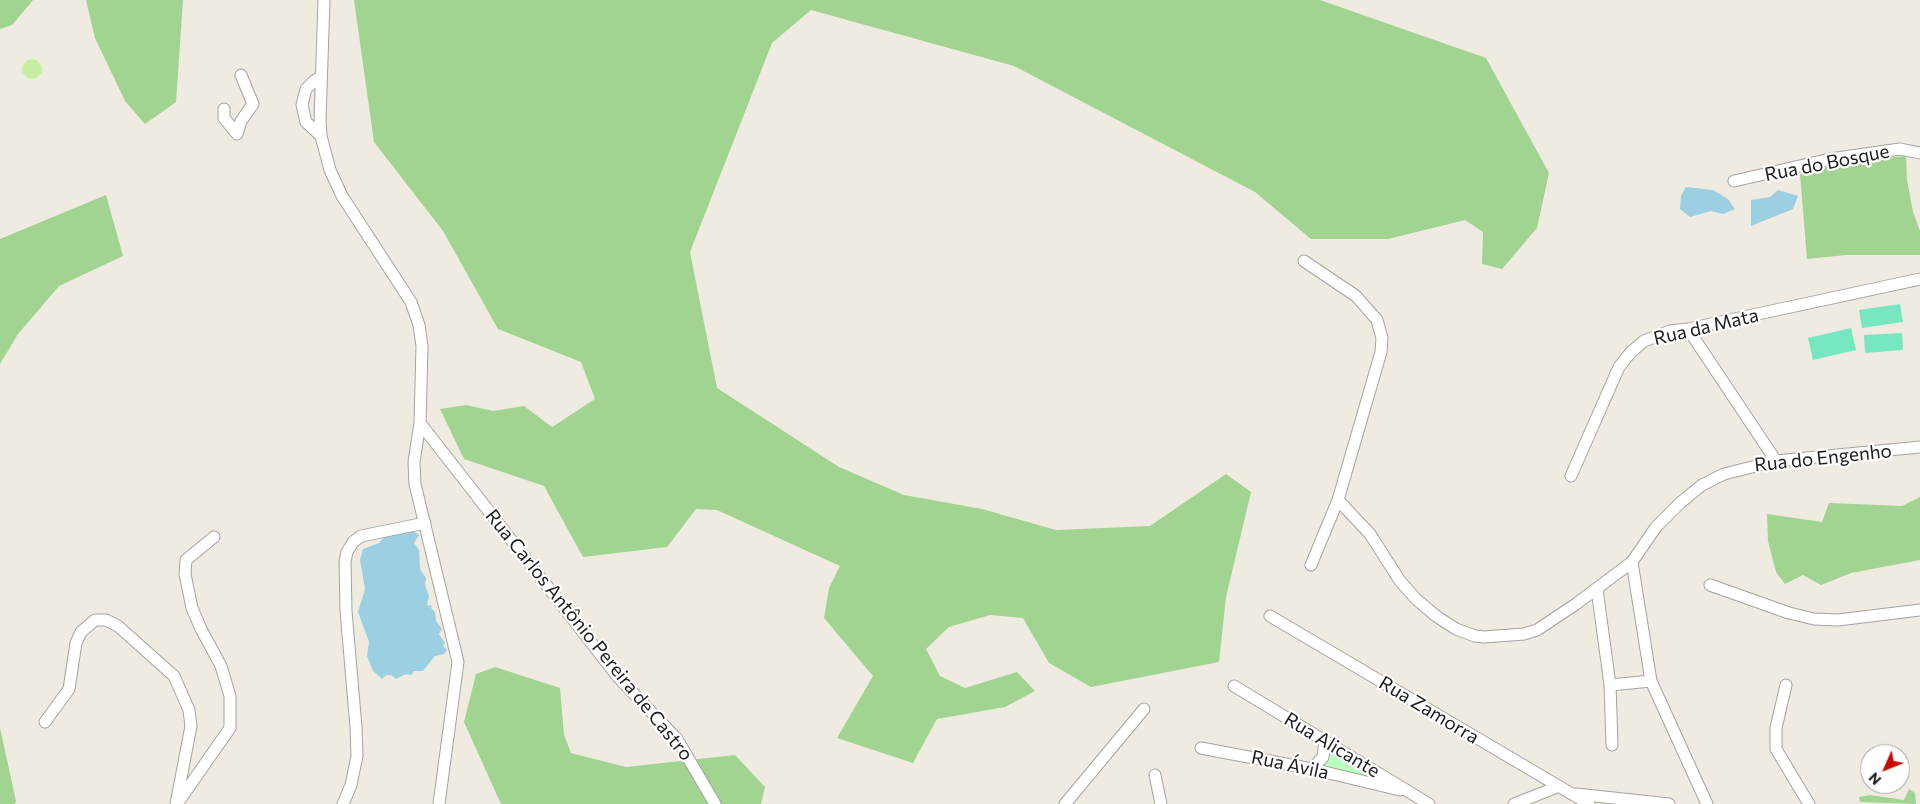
<!DOCTYPE html>
<meta charset="utf-8">
<style>
body{margin:0}
#map{position:relative;width:1920px;height:804px;overflow:hidden;background:#efebe1;font-family:Commissioner,sans-serif}
canvas{display:block}
.north{position:absolute;left:1860px;top:744px;width:50px;height:50px;box-sizing:border-box;background:#fff;border:1px solid #a4a4a4;border-radius:50%;rotate:226deg;font-size:14px;font-weight:700;line-height:20px;text-align:center;color:#1c1c1c}
.north::after{content:'';display:block;margin:auto;width:18px;height:22px;background:#c90900;clip-path:polygon(50% 0,100% 100%,50% 72%,0 100%)}
</style>
<div id="map">
<canvas width="1920" height="804"></canvas>
<div class="north">N</div>
</div>
<script>
const ctx = document.querySelector('canvas').getContext('2d');
ctx.lineJoin = 'round';
function fill(path, color) {
  ctx.fillStyle = color;
  ctx.fill(path, 'evenodd');
}
function poly(rows) {
  const path = new Path2D();
  for (const r of rows) {
    if (r.length === 3) {
      path.moveTo(r[0] + r[2], r[1]);
      path.arc(r[0], r[1], r[2], 0, 2 * Math.PI);
      continue;
    }
    path.moveTo(r[0], r[1]);
    for (let i = 2; i < r.length; i += 2) path.lineTo(r[i], r[i + 1]);
  }
  return path;
}
function trace(path, color, width, dash) {
  ctx.strokeStyle = color;
  ctx.lineWidth = width;
  ctx.lineCap = dash ? 'butt' : 'round';
  ctx.setLineDash(dash || []);
  ctx.stroke(path);
}
function drawText(font, color, halo, rows, align = 'center') {
  ctx.font = font + ' Commissioner,sans-serif';
  ctx.lineWidth = 4.5;
  ctx.setLineDash([]);
  ctx.textBaseline = 'middle';
  ctx.strokeStyle = halo;
  ctx.fillStyle = color;
  for (const [text, x, y, turn = 0] of rows) {
    ctx.save();
    ctx.translate(x, y);
    ctx.rotate((+turn || 0) * Math.PI / 180);
    ctx.textAlign = isNaN(turn) ? turn : align;
    if (halo) ctx.strokeText(text, 0, 0);
    ctx.fillText(text, 0, 0);
    ctx.restore();
  }
}
fill(poly([
 [32,69,10]
]), '#c4efa1');
fill(poly([
 [0,0,33,0,12,25,0,29],
 [86,0,183,0,176,102,145,124,125,101,95,38],
 [354,0,1320,0,1486,58,1549,173,1537,228,1502,269,1482,264,1483,232,1465,220,1388,239,1311,239,1255,192,1014,66,811,10,772,43,690,252,717,388,839,467,904,495,982,509,1056,530,1150,526,1226,474,1251,492,1226,597,1219,662,1091,687,1049,663,1023,618,990,615,949,627,926,649,940,676,965,688,1017,672,1035,691,1005,707,937,719,913,763,837,738,873,676,824,618,829,588,840,566,717,510,696,509,667,547,583,557,544,486,464,459,440,409,466,405,493,411,524,406,552,427,595,399,581,362,498,329,443,231,374,142],
 [1906,156,1907,180,1913,212,1920,231,1920,255,1846,255,1807,259,1800,174,1842,162],
 [106,195,123,256,59,286,18,334,0,364,0,239],
 [1920,497,1920,560,1851,573,1821,585,1803,575,1785,584,1776,572,1768,541,1767,514,1822,522,1829,503,1902,506],
 [495,667,560,688,564,735,571,753,626,767,735,755,765,787,761,804,501,804,464,722,476,674],
 [0,728,16,801,15,804,0,804],
 [1909,789,1915,793,1916,804,1860,802,1859,797,1870,795,1904,800]
]), '#a1d391');
fill(poly([
 [1332,751,1383,781,1325,768]
]), '#b8ffc1');
fill(poly([
 [1900,304,1903,322,1862,328,1859,310],
 [1851,328,1856,350,1813,360,1808,338],
 [1902,333,1903,350,1865,353,1864,335]
]), '#76e7c1');
fill(poly([
 [1686,187,1713,190,1728,199,1735,209,1723,214,1711,211,1690,217,1680,209,1681,196],
 [1778,190,1798,196,1793,209,1751,226,1751,200,1770,197],
 [413,531,419,535,414,543,419,550,420,569,426,578,425,585,429,596,427,605,432,606,431,608,435,612,436,621,442,629,439,634,445,643,443,646,447,650,444,654,435,656,423,671,414,671,411,675,406,674,396,679,391,675,386,675,382,679,373,671,367,656,369,642,358,612,365,589,360,560,363,549,379,543,384,537,395,533,400,534]
]), '#9ccfe2');
const minor = poly([
 [324,0,320,120,321,136,330,170,342,196,411,302,419,325,422,346,420,423,414,462,415,484,458,662,439,804],
 [224,109,224,118,237,134],
 [237,134,241,121,253,104,241,75],
 [321,136,306,122,302,105,306,89,314,81,321,77],
 [1734,181,1830,159,1900,149,1920,153],
 [1304,261,1356,296,1377,320,1382,338,1381,352,1338,500,1311,565],
 [1688,329,1776,461],
 [420,423,618,677,677,739,715,804],
 [1571,476,1619,367,1631,352,1644,341,1670,331,1688,329,1920,279],
 [1338,500,1370,534,1400,581,1416,599,1436,616,1456,629,1475,636,1484,637,1524,634,1537,630,1576,604,1632,562,1656,527,1680,503,1702,485,1724,474,1776,461,1920,447],
 [1632,562,1651,681,1707,804],
 [1710,585,1789,613,1814,619,1838,620,1920,610],
 [1597,589,1610,685,1612,745],
 [1270,616,1589,804],
 [1610,685,1651,681],
 [1786,685,1776,728,1776,749,1809,804],
 [1234,686,1429,804],
 [45,722,69,689,76,643,81,632,95,620,106,620,118,626,174,676,189,710,191,726,176,804],
 [1201,748,1312,769,1400,790],
 [1312,769,1323,757,1325,741],
 [1155,775,1161,804],
 [1576,794,1669,804],
 [177,804,230,728,230,696,221,666,201,629,192,608,185,574,186,560,214,537],
 [343,804,351,785,357,756,356,727,346,611,345,562,347,552,353,542,361,536,425,523],
 [1065,804,1144,709],
 [1514,804,1557,787]
]);
trace(minor, '#a3a3a3', 13);
trace(minor, '#fff', 11);
drawText('19px', '#1c1c1c', '#fff', [
 ["Rua do Bosque",1827,163,-11],
 ["Rua da Mata",1706,327,-13],
 ["Rua do Engenho",1823,458,-6],
 ["Rua Carlos Antônio Pereira de Castro",589,635,51],
 ["Rua Zamorra",1429,710,31],
 ["Rua Alicante",1332,745,31],
 ["Rua Ávila",1290,765,12]
]);
</script>
